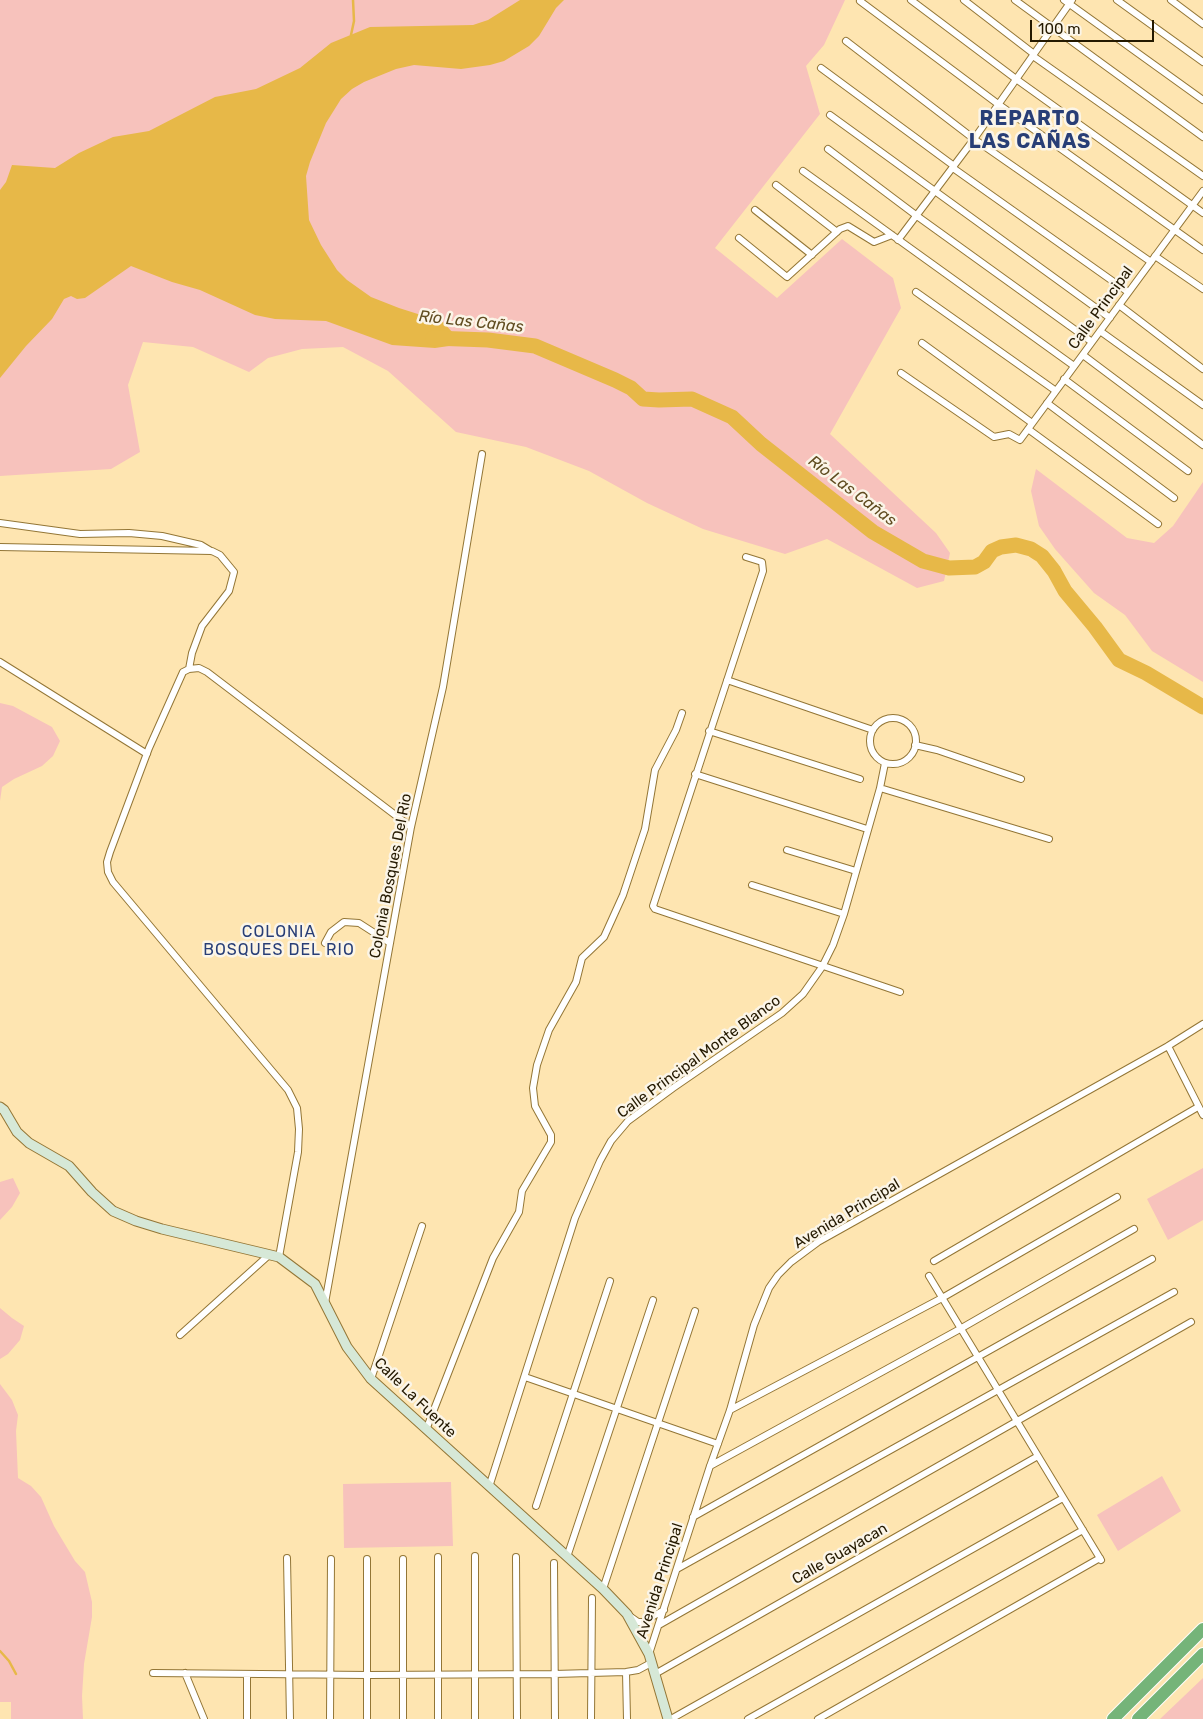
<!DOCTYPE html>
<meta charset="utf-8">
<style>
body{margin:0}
#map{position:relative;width:1203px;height:1719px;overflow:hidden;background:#fee5b1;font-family:Rubik,sans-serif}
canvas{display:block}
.scale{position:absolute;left:1030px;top:20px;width:124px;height:22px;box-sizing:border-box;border:2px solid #241900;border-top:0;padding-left:6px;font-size:15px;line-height:18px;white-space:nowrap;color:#241900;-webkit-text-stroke:4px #fbf5e8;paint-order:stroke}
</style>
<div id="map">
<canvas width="1203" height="1719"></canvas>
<div class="scale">100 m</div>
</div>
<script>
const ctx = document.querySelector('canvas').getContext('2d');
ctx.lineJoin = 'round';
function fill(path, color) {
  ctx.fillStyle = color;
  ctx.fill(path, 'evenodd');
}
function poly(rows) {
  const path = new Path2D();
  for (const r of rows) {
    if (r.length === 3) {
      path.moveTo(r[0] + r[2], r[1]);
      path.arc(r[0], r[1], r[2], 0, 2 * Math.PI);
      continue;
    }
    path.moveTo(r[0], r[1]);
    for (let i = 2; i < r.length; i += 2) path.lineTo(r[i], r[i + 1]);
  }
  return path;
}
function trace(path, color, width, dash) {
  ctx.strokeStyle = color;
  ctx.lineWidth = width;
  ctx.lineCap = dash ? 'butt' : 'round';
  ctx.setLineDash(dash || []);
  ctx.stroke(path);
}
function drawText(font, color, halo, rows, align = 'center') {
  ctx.font = font + ' Rubik,sans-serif';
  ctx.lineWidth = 5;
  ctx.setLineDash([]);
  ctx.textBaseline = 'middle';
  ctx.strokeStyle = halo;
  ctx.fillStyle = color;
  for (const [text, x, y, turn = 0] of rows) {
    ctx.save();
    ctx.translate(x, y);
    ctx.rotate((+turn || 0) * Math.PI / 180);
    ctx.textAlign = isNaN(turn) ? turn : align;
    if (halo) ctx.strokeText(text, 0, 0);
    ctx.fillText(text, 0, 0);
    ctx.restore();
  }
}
fill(poly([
 [0,0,845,0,824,45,806,66,820,114,715,248,777,298,842,239,893,278,901,308,830,434,936,533,950,553,944,581,917,588,827,539,785,554,703,529,647,503,589,471,526,447,456,432,388,371,343,347,302,349,268,358,249,372,193,347,143,342,128,385,140,452,111,469,0,476],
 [1036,469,1127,538,1154,543,1173,526,1203,482,1203,682,1152,651,1125,615,1094,593,1055,549,1039,526,1031,491],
 [0,703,13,706,52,727,60,741,53,756,42,766,14,779,2,787,0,801],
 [1203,1168,1203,1220,1168,1240,1147,1199],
 [13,1178,20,1193,12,1207,0,1220,0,1182],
 [0,1308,12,1318,24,1326,20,1340,8,1354,0,1359],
 [0,1384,12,1400,18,1415,16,1431,18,1478,31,1486,41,1497,54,1526,75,1561,85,1572,92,1602,92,1617,84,1664,82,1696,83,1719,11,1719,11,1702,0,1702],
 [1162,1476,1181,1511,1118,1551,1097,1515],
 [451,1482,453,1546,344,1548,343,1484],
 [1203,1678,1203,1719,1160,1719]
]), '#f7c2bc');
fill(poly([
 [520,0,564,0,556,8,539,36,529,46,504,61,490,65,461,69,414,65,396,69,364,82,352,89,341,99,326,123,310,162,306,176,309,220,321,245,337,270,347,280,371,297,399,308,443,322,453,333,449,346,435,348,392,345,326,321,275,319,255,315,200,290,172,282,131,266,85,298,77,299,71,296,64,299,52,319,26,346,0,378,0,190,6,182,12,165,55,168,79,153,113,137,149,131,215,97,256,89,300,68,331,43,370,27,473,25,488,20]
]), '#e7b848');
trace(poly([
 [351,35,354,21,353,0],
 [0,1651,9,1661,16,1674]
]), '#e7b848', 2.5);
trace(poly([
 [433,338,488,340,535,346,615,380,631,388,643,399,659,400,692,399,732,417,761,444,873,532,923,561,949,568,975,567,984,562,992,551,1001,547,1016,545,1031,549,1042,556,1054,571,1065,591,1095,627,1119,660,1146,673,1203,707]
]), '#e7b848', 15);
const street = poly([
 [911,0,1016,79,1203,213],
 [964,0,1034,54],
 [1015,0,1203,137],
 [1064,0,1203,100],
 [1117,0,1203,62],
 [1171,0,1203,24],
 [860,1,998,104,1203,250],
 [846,41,974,139,1151,262],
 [1033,56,1203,176],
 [821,68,954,166],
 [830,115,1110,318],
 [828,149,917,216,1092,342],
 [953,168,1128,292],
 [803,171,1074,366],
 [776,185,837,232],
 [755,210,812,255],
 [739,238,787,277,840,229,848,226,874,242,892,235],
 [898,240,974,139,1072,0],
 [1155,256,1203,289],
 [916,292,1056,391],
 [1119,305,1203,369],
 [1100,331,1203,405],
 [922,343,1032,423],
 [1083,355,1203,445],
 [901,373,994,437,1009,434,1020,440,1203,191],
 [1064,379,1188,471],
 [1047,403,1174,498],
 [1028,429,1158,524],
 [0,523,80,534,129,533,162,536,201,545,211,551],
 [0,547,212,551,220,555,234,572,229,591,202,626,192,653,189,669],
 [746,557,762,562,763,571,653,906,655,909,900,992],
 [0,662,147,754],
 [727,680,873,730],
 [893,741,23],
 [709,731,860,779],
 [915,745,937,750,1021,779],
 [695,774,867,829],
 [880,788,1049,839],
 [787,850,856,871],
 [752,885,844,914],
 [325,943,331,932,344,922,359,923,390,943],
 [1168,1046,1203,1115],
 [279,1257,298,1152,299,1129,297,1108,288,1090,113,882,108,872,107,862,110,852,149,748,183,672,189,669,199,668,207,672,411,827],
 [934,1261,1198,1107],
 [929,1276,1101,1560],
 [325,1303,411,827,443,687,482,454],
 [180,1335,269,1255],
 [525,1377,718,1444],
 [371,1379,422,1226],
 [730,1410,942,1298,1117,1197],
 [426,1430,493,1258,519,1212,522,1191,551,1142,551,1135,535,1106,533,1088,537,1065,549,1030,576,982,582,958,604,937,623,895,645,829,655,770,676,730,682,713],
 [710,1466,960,1329,1134,1229],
 [489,1487,575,1218,600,1161,611,1141,628,1121,673,1088,782,1013,803,994,822,967,833,945,844,914,880,788,885,763],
 [536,1506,610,1281],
 [693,1517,1152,1259],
 [516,1557,517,1719],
 [567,1557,653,1300],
 [287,1558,290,1719],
 [367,1559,367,1719],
 [554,1563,555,1719],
 [677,1569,1174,1292],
 [603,1589,695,1311],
 [628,1615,638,1622,643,1622,664,1610],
 [659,1625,1191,1322],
 [649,1654,710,1466,730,1410,754,1325,769,1288,778,1275,791,1262,818,1242,1168,1046,1203,1024],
 [626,1672,627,1719],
 [153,1673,368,1675,554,1674,626,1672,638,1670,651,1663],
 [185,1673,204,1719],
 [655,1674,1038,1456],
 [247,1719,247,1674],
 [330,1719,331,1559],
 [403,1719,403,1559],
 [438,1719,438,1557],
 [475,1719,475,1556],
 [591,1719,592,1598],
 [671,1719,1063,1498],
 [748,1719,1083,1530],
 [818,1719,1100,1558]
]);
const secondary = poly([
 [0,1107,4,1110,17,1132,29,1143,69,1166,92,1192,113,1211,136,1221,162,1229,279,1257,315,1284,347,1347,371,1379,603,1589,627,1614,649,1654,668,1719]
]);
const highway = poly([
 [1113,1719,1203,1629],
 [1138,1719,1203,1654]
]);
trace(street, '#937636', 8);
trace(secondary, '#937636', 11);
trace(highway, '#fff', 14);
trace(street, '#fff', 6);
trace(secondary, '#d6e8d7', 9);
trace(highway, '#75b479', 12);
drawText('15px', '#241900', '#fbf5e8', [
 ["Calle Principal",1101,308,-54],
 ["Colonia Bosques Del Rio",391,876,-79],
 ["Calle Principal Monte Blanco",699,1057,-36],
 ["Avenida Principal",847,1214,-31],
 ["Calle La Fuente",415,1398,44],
 ["Calle Guayacan",840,1554,-30],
 ["Avenida Principal",660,1581,-72]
]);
drawText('italic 16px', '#604c20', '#fbf5e8', [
 ["Río Las Cañas",471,322,6],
 ["Río Las Cañas",852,491,37]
]);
ctx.letterSpacing = '1px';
drawText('16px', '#283e76', '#fbf5e8', [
 ["COLONIA",279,932],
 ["BOSQUES DEL RIO",279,950]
]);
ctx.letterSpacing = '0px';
ctx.letterSpacing = '1px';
drawText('bold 20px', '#283e76', '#fbf5e8', [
 ["REPARTO",1030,119],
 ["LAS CAÑAS",1030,142]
]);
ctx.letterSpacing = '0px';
</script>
